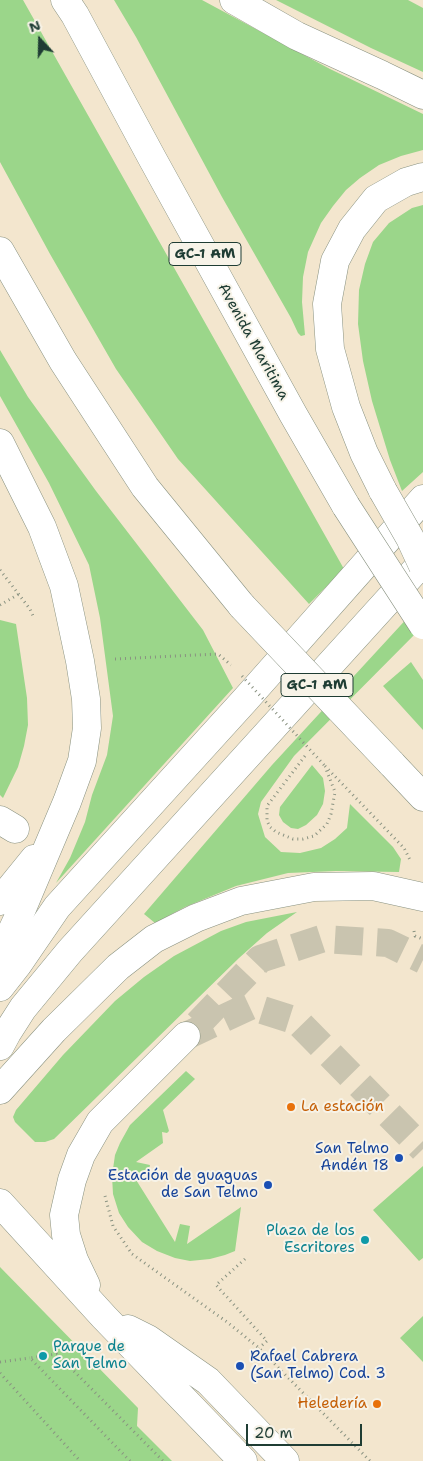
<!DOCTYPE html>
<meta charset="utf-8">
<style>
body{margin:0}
#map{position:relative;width:423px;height:1461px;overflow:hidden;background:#f3e6ce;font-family:"Shantell Sans",sans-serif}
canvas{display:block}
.north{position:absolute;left:15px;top:15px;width:50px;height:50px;-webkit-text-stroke:4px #f7f3e8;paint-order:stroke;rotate:339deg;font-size:14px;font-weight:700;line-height:20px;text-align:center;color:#1f3d34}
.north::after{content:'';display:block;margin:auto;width:18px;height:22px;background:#1f3d34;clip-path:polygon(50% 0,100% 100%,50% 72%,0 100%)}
.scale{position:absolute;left:246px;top:1424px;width:116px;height:22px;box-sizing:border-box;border:2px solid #1f3d34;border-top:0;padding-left:6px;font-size:15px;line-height:18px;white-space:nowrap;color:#1f3d34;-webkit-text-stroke:4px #f7f3e8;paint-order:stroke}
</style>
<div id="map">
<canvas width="423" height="1461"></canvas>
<div class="north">N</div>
<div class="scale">20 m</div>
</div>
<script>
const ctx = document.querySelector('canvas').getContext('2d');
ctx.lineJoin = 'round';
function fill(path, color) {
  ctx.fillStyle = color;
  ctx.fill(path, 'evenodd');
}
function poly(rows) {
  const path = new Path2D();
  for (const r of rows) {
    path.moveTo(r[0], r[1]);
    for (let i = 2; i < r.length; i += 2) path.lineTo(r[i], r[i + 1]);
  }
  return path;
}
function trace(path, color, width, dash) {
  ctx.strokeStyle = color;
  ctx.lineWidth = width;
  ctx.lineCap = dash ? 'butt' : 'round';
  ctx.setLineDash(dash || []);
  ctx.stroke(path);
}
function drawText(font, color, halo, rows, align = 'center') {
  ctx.font = font + ' "Shantell Sans",sans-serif';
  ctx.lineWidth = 4;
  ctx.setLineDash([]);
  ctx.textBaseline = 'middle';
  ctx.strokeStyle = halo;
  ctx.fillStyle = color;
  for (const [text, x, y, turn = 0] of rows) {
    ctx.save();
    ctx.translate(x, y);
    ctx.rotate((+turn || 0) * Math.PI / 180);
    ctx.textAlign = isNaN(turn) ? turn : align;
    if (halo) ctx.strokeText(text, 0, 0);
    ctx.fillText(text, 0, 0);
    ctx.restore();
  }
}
fill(poly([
 [0,0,23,0,344,569,309,604,178,459,116,369,50,254,0,162],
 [114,0,202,0,330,69,423,114,423,150,401,156,379,165,360,178,346,190,333,206,321,223,308,252,303,277,302,302,305,335,301,336,298,333,291,318,222,197,136,37],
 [276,0,408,0,423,8,423,72,371,48],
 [423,205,423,472,402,491,390,460,372,401,363,361,358,324,359,290,365,264,373,242,389,223,412,208],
 [0,350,28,397,96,491,203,630,233,688,56,883,70,858,85,822,92,795,107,755,113,716,100,618,89,565,49,483,0,396],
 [423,601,423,626,294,756,261,802,258,814,265,837,281,852,300,853,321,848,335,839,347,828,350,804,393,847,401,859,399,872,336,871,288,873,236,886,185,907,155,923,144,914,272,765],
 [0,620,16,624,27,698,28,725,24,746,18,767,3,798,0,795],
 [411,662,423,680,423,730,383,686],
 [312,765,323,778,325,791,323,804,317,815,306,825,298,829,291,828,283,822,279,815,280,807],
 [297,912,267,933,239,958,54,1139,45,1142,35,1142,15,1122,13,1117,16,1110,63,1055,115,1001,144,977,174,956,221,931,246,922],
 [186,1071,195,1079,163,1110,169,1131,167,1133,162,1132,163,1143,136,1162,150,1165,148,1174,133,1175,175,1242,180,1224,190,1226,187,1244,241,1207,235,1251,225,1255,210,1259,190,1261,175,1258,157,1251,142,1242,128,1227,119,1213,113,1194,112,1176,115,1155,120,1143,130,1125],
 [423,1166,423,1258,419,1261,373,1210],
 [0,1267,138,1408,137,1426,172,1461,0,1461],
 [423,1316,423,1362,400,1338]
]), '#9bd68a');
trace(poly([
 [198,1024,260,959,321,939,388,943,423,960],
 [186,1036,250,1006,297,1021,423,1149]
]), '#c9c4af', 28, [28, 14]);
const minor = poly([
 [0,443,42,527,64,586,80,661,86,699,87,728,82,761,67,802,18,918,0,957],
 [0,820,15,829],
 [0,901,34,859],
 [0,1046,7,1033,23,1008,70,951,423,562],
 [0,1203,104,1317,243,1461],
 [86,1285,74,1260,66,1235,64,1215,72,1180,81,1155,100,1122,186,1036],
 [128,1329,148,1339,208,1381,285,1461]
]);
const highway = poly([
 [65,0,75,15,152,158,293,414,346,506],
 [234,0,297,36,382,75,423,95],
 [0,251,63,361,145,487,242,606],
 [383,491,364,453,346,407,330,349,327,304,335,261,352,229,376,199,406,182,423,177],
 [391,763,423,797],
 [0,987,18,964,57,907,246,699,423,499],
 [0,1090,54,1030,118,967,154,939,196,918,241,901,314,887,373,886,423,897]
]);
trace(minor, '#899281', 29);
trace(highway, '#899281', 29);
trace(poly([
 [0,570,30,609,33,616],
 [0,605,19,594],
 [115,659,218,654,231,665],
 [305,756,267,806,267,821,270,827,276,832,293,839,303,839,314,836,327,824,331,814,335,792,326,769],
 [325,766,404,848,410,860],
 [414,931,415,936,423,939],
 [105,1196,113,1226,132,1254,227,1322,259,1348,370,1461],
 [245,1259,216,1285,267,1341,259,1348],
 [0,1362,30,1358],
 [0,1373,80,1461],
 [130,1461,30,1358,57,1354,163,1461]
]), '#899281', 3, [1, 4]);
trace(minor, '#fff', 28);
trace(highway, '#fff', 28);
const highwayBridge = poly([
 [383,491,410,538,423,566],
 [346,506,423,625],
 [242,606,391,763]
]);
trace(highwayBridge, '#899281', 29, []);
trace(poly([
 [242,676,325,766]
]), '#899281', 3, [1, 4]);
trace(highwayBridge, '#fff', 28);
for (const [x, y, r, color] of [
 [291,1107,5,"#e8710a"],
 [399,1158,5,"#1a4fb4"],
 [268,1185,5,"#1a4fb4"],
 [365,1240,5,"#0f9aa8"],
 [43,1356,5,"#0f9aa8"],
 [240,1366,5,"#1a4fb4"],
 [377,1404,5,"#e8710a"]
]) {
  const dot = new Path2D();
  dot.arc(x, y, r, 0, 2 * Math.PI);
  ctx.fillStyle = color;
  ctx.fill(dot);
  trace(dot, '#f7f3e8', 2);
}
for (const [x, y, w] of [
 [205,254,72],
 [317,685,72]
]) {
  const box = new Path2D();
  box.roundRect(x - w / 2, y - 11.5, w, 23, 4);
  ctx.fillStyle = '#f7f3e8';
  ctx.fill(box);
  trace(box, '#1f3d34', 1);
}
drawText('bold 14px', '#1f3d34', null, [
 ["GC-1 AM",205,254],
 ["GC-1 AM",317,685]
]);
drawText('15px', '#1f3d34', '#f7f3e8', [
 ["Avenida Maritima",253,342,61]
]);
drawText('15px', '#c56008', '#f7f3e8', [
 ["La estación",301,1107],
 ["Heledería",367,1404,"right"]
], 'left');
drawText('15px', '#164399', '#f7f3e8', [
 ["San Telmo",389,1149],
 ["Andén 18",389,1166],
 ["Estación de guaguas",258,1176],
 ["de San Telmo",258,1193],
 ["Rafael Cabrera",250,1357,"left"],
 ["(San Telmo) Cod. 3",250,1374,"left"]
], 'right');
drawText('15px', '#0d838f', '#f7f3e8', [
 ["Plaza de los",355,1231],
 ["Escritores",355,1248],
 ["Parque de",53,1347,"left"],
 ["San Telmo",53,1364,"left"]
], 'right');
</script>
